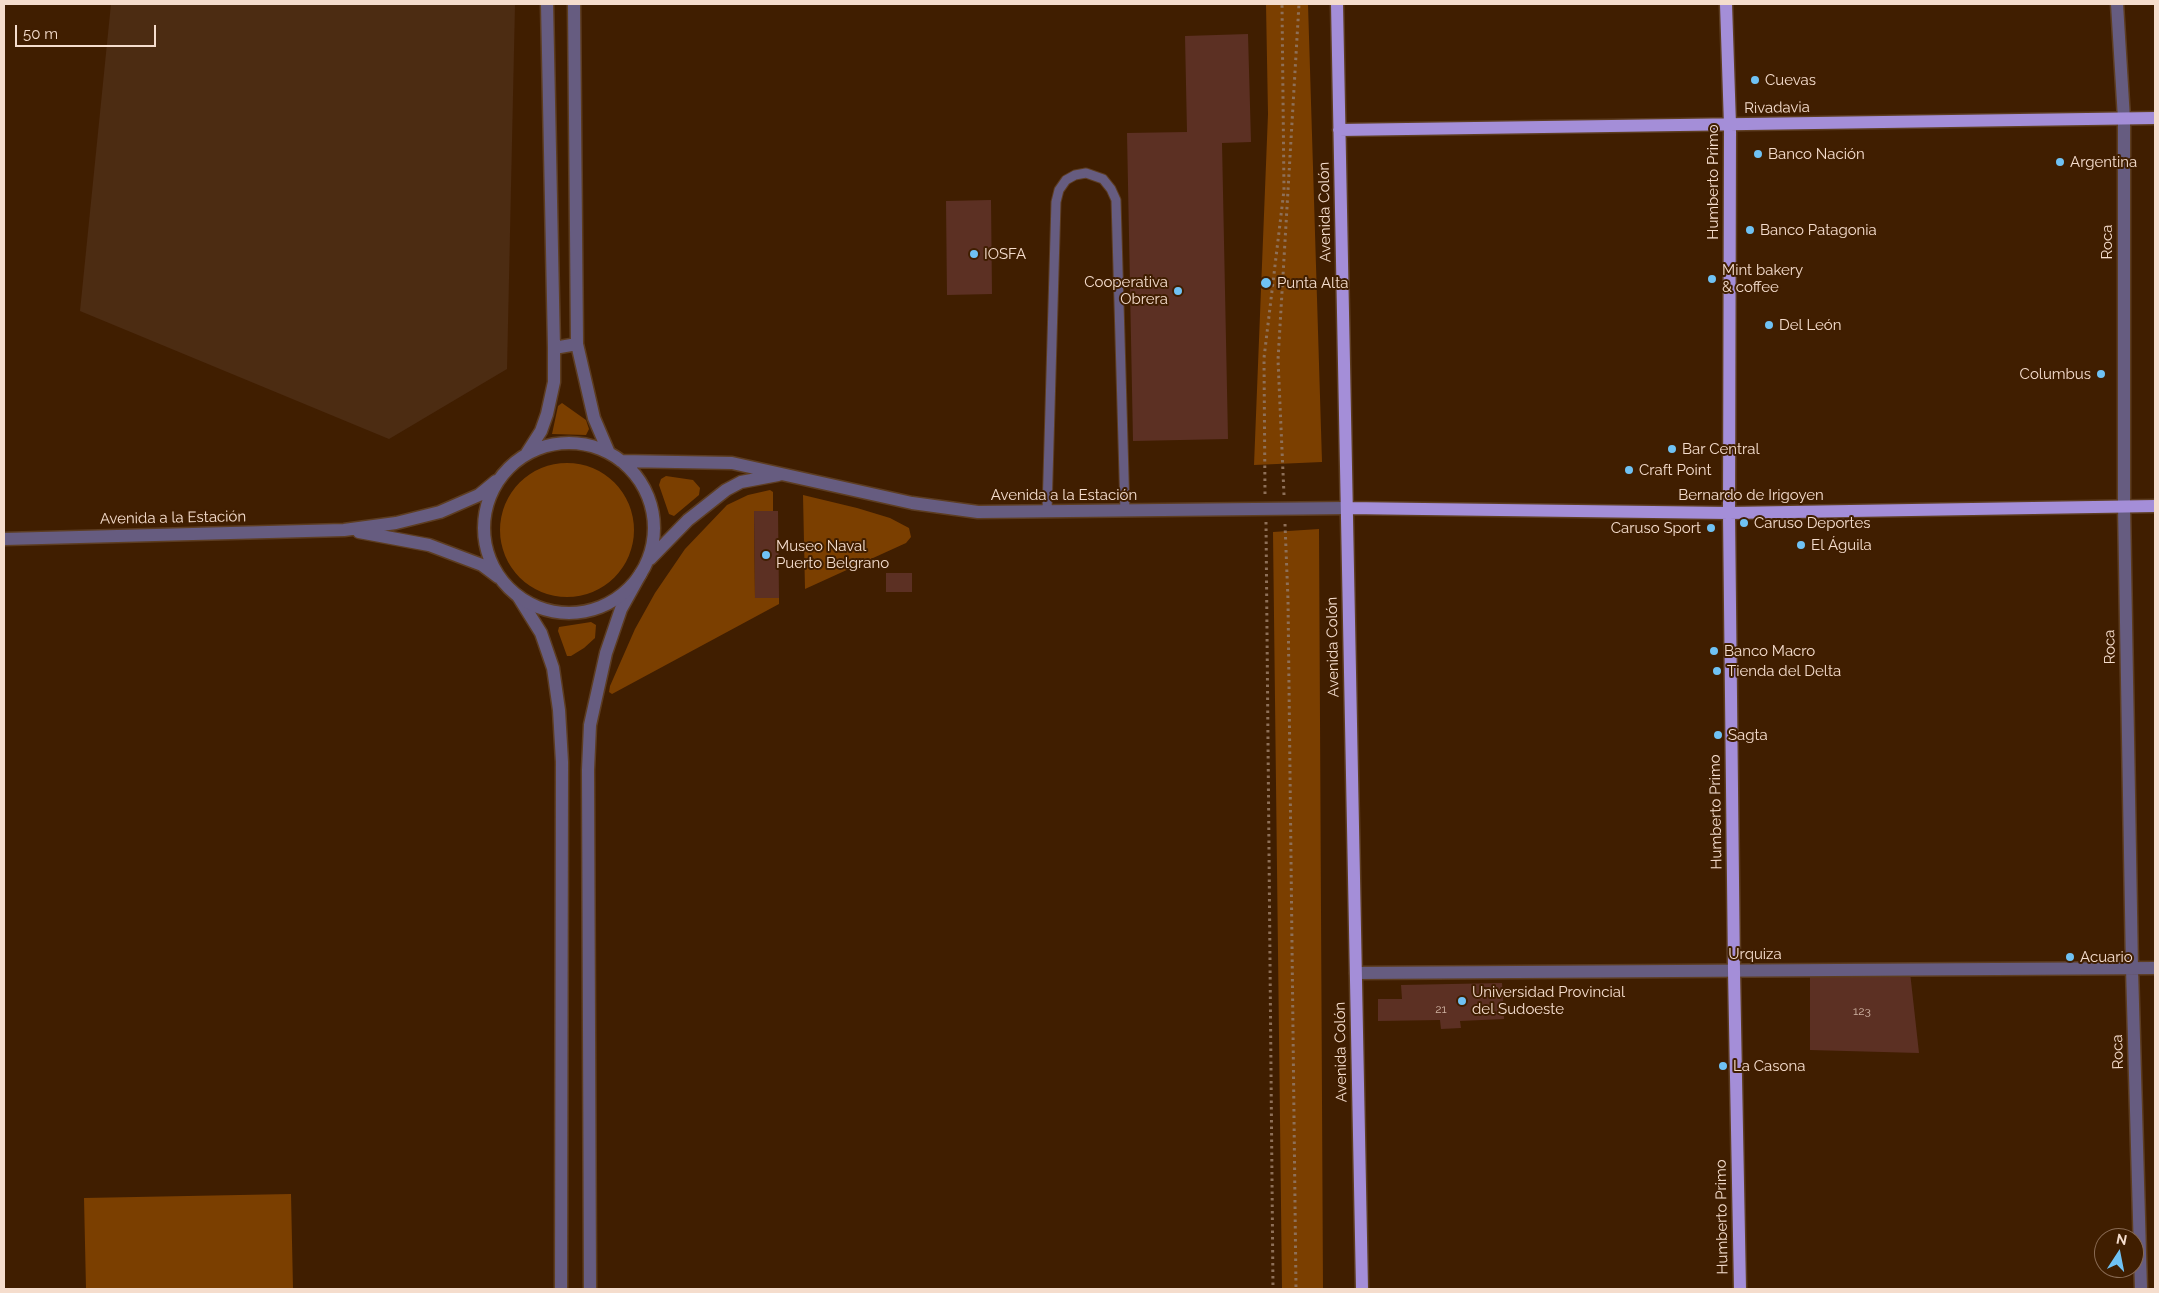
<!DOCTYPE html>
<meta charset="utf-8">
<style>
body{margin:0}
#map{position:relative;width:2159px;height:1293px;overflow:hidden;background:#401e00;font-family:Raleway,sans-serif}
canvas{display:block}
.frame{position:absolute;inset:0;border:5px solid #f5ddcd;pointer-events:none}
.north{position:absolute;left:2094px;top:1228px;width:50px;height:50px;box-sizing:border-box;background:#401e00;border:1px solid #886a52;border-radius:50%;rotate:11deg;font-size:14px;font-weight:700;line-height:20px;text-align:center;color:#f5ddcd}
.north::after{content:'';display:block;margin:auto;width:18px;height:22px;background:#6fc2f4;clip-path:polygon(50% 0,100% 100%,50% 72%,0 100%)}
.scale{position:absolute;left:15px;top:25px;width:141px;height:22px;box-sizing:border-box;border:2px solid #f5ddcd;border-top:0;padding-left:6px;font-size:15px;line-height:18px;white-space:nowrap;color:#f5ddcd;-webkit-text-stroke:4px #401e00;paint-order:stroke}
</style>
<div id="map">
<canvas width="2159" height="1293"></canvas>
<div class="frame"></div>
<div class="north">N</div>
<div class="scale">50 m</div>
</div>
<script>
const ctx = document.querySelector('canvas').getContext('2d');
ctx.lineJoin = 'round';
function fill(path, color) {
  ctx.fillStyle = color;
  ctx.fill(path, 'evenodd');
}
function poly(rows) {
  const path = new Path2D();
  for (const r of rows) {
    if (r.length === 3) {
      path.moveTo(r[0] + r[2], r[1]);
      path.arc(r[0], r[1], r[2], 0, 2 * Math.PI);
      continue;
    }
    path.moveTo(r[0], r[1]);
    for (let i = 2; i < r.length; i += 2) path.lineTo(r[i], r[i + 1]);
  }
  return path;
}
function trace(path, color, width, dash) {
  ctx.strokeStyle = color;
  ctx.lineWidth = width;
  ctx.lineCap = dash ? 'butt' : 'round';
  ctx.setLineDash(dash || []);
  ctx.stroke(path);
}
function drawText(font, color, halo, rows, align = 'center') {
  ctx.font = font + ' Raleway,sans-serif';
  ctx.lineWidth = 4;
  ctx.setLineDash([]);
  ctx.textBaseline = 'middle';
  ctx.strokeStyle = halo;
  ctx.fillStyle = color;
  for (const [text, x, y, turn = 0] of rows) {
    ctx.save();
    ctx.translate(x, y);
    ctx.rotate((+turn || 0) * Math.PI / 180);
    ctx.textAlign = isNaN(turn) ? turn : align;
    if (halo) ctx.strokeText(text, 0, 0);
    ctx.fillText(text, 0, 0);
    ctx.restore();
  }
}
fill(poly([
 [111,4,515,4,507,369,389,439,80,311]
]), '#4c2c12');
fill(poly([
 [1266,4,1308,4,1322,462,1254,465,1268,114],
 [562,403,586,420,589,429,586,435,552,434,558,406],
 [567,530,67],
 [666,476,693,480,700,488,699,495,674,516,669,514,659,485,661,479],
 [770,490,773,492,773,511,754,511,755,598,779,598,779,604,612,694,609,692,610,686,635,629,655,593,685,549,727,505,748,495],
 [803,495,857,508,890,518,909,528,911,537,906,543,805,589],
 [1319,529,1323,1289,1282,1289,1273,532],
 [591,622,596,625,595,638,584,648,571,656,567,656,558,631,559,627],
 [291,1194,293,1289,86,1289,84,1198]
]), '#7b3f00');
fill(poly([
 [1248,34,1251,142,1222,143,1228,439,1133,441,1127,133,1187,132,1185,36],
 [991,200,992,294,947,295,946,201],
 [754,511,778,511,779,598,755,598],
 [886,573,912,573,912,592,886,592],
 [1910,972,1919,1053,1810,1050,1810,973],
 [1502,983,1504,1019,1460,1021,1461,1028,1441,1029,1440,1020,1378,1021,1378,999,1402,999,1401,985]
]), '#5c3023');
const service = poly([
 [1047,511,1056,202,1059,190,1066,180,1075,175,1086,173,1103,179,1111,189,1116,200,1125,511]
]);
const minor = poly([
 [2117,4,2124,119,2124,507,2132,968,2141,1289],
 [518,596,541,633,553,668,559,710,562,762,561,1289],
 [1356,973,2155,968],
 [590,1289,588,770,590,725,606,653,621,609,641,573]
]);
const tertiary = poly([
 [547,4,554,348],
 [574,4,577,344,594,418,609,453],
 [569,528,85],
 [527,453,541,431,547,414,554,382,554,348,577,344],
 [621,461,732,463,912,503,978,512,1347,508],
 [359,532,429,545,482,565,498,577],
 [4,539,344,530,396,523,440,512,479,495,496,481],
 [650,559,688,520,726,490,741,482,778,475]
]);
const primary = poly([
 [1337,4,1362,1289],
 [1726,4,1730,125,1729,513,1734,971,1740,1289],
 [1339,130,2155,118],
 [1347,508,1729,513,2155,506]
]);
trace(service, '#5d3d21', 11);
trace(minor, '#5d3d21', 15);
trace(tertiary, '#5d3d21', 15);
trace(primary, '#5d3d21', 15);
trace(poly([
 [1265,494,1264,358,1284,190,1282,4],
 [1284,495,1278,360,1299,4],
 [1266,522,1273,1289],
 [1285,524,1288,600,1296,1289]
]), '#8e7058', 3, [2.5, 4]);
trace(service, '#665c80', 9);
trace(minor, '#665c80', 12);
trace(tertiary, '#665c80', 12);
trace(primary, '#a48ed8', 12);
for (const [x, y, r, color] of [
 [1755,80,5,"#6fc2f4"],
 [1758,154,5,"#6fc2f4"],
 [2060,162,5,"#6fc2f4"],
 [1750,230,5,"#6fc2f4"],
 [974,254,5,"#6fc2f4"],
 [1712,279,5,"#6fc2f4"],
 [1266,283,6,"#6fc2f4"],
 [1178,291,5,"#6fc2f4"],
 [1769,325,5,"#6fc2f4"],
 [2101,374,5,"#6fc2f4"],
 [1672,449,5,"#6fc2f4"],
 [1629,470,5,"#6fc2f4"],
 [1744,523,5,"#6fc2f4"],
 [1711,528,5,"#6fc2f4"],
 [1801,545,5,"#6fc2f4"],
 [766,555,5,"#6fc2f4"],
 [1714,651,5,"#6fc2f4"],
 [1717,671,5,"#6fc2f4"],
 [1718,735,5,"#6fc2f4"],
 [2070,957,5,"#6fc2f4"],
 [1462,1001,5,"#6fc2f4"],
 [1723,1066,5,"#6fc2f4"]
]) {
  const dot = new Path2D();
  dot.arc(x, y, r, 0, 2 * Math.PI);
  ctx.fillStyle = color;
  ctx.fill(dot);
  trace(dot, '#401e00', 2);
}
drawText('12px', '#cfb2a2', null, [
 ["21",1441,1009],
 ["123",1862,1011]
]);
drawText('15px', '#f5ddcd', '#401e00', [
 ["Cuevas",1765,80],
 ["Banco Nación",1768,154],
 ["Argentina",2070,162],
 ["Banco Patagonia",1760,230],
 ["IOSFA",984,254],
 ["Mint bakery",1722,270],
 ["& coffee",1722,287],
 ["Cooperativa",1168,282,"right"],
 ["Obrera",1168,299,"right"],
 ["Punta Alta",1277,283],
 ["Del León",1779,325],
 ["Columbus",2091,374,"right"],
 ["Bar Central",1682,449],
 ["Craft Point",1639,470],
 ["Caruso Deportes",1754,523],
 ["Caruso Sport",1701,528,"right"],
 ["El Águila",1811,545],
 ["Museo Naval",776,546],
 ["Puerto Belgrano",776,563],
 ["Banco Macro",1724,651],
 ["Tienda del Delta",1727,671],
 ["Sagta",1728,735],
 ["Acuario",2080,957],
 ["Universidad Provincial",1472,992],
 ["del Sudoeste",1472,1009],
 ["La Casona",1733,1066]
], 'left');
drawText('15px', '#f5ddcd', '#401e00', [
 ["Rivadavia",1777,108,-1],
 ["Humberto Primo",1713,182,-90],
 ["Avenida Colón",1325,212,-91],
 ["Roca",2107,242,-90],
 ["Avenida a la Estación",1064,495],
 ["Bernardo de Irigoyen",1751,495],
 ["Avenida a la Estación",173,518,-1],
 ["Avenida Colón",1333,647,-91],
 ["Roca",2110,647,-91],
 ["Humberto Primo",1716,812,-91],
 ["Urquiza",1755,954],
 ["Avenida Colón",1341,1052,-91],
 ["Roca",2118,1052,-92],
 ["Humberto Primo",1722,1217,-91]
]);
</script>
